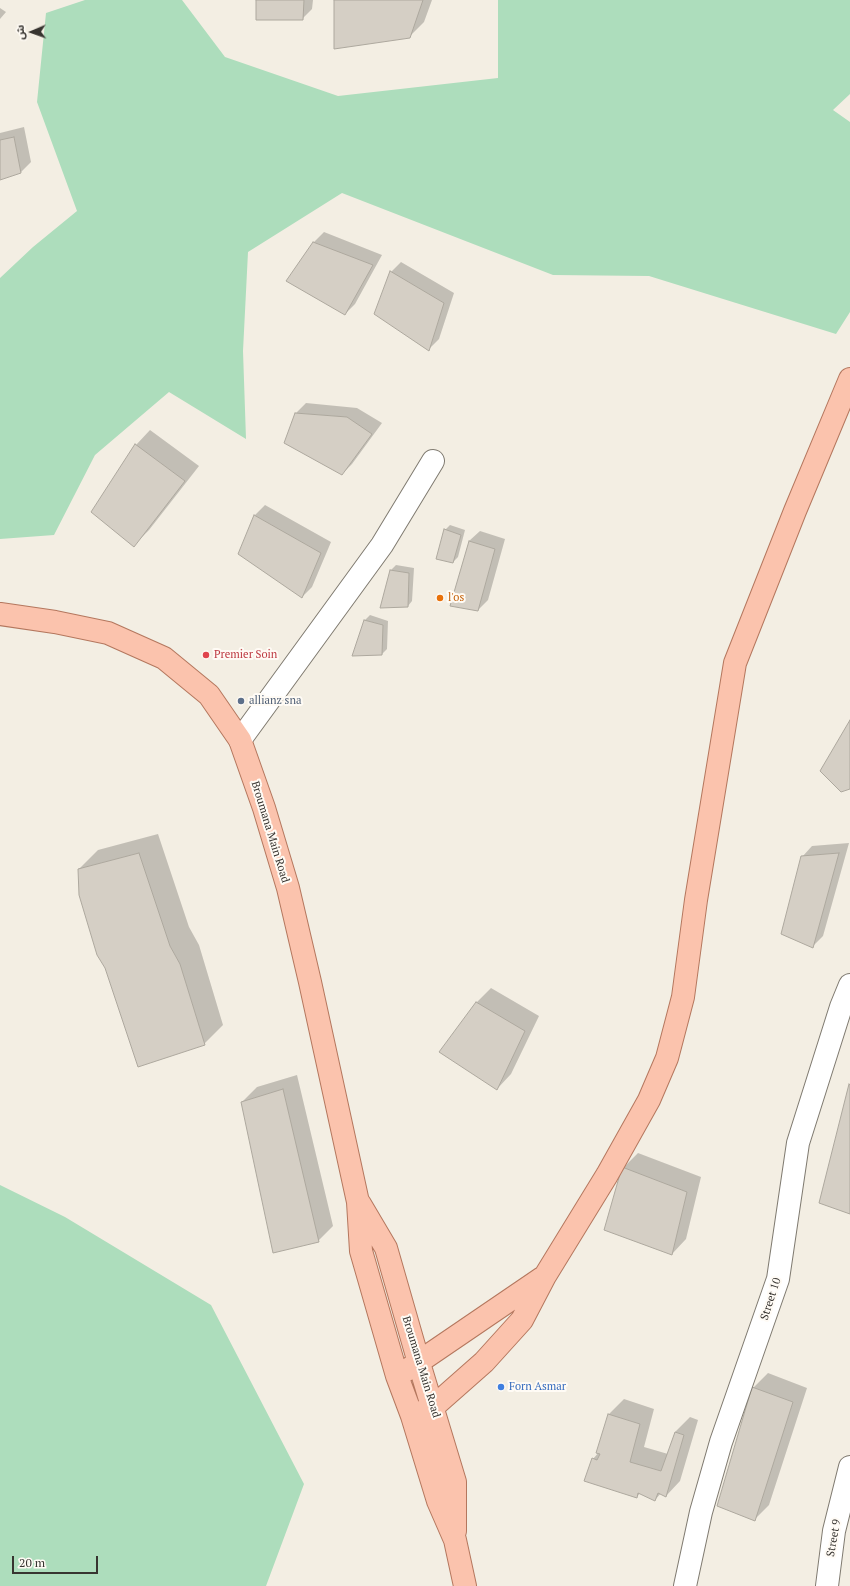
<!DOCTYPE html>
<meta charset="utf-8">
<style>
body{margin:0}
#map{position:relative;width:850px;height:1586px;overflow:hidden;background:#f3eee3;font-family:"PT Serif","Noto Sans Arabic",serif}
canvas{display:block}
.north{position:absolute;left:12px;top:12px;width:40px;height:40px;-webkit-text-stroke:3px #fffbf5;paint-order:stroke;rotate:268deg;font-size:11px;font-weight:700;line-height:16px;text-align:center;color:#373430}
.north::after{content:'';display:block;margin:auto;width:14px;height:18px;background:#373430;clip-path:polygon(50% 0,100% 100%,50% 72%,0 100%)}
.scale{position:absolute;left:12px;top:1556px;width:86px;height:18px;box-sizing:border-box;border:2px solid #373430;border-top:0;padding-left:5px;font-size:12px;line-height:14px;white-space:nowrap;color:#373430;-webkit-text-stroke:3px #fffbf5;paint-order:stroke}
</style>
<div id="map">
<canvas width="850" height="1586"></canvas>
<div class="north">ش</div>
<div class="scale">20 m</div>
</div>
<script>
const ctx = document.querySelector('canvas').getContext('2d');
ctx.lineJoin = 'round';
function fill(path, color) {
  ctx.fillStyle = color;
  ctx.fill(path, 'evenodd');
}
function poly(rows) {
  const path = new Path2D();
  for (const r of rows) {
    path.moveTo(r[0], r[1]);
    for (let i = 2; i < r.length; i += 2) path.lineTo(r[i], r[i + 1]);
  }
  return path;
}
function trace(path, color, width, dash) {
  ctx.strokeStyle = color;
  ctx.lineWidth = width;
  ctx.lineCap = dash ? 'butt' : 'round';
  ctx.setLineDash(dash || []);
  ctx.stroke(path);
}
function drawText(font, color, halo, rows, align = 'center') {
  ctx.font = font + ' "PT Serif",serif';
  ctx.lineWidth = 4;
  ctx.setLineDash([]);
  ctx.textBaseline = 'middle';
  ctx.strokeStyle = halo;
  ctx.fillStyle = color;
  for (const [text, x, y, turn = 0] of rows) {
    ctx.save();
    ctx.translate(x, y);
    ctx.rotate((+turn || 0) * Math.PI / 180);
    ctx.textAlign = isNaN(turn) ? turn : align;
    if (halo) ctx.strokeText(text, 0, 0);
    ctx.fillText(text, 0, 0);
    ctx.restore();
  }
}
fill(poly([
 [85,0,182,0,225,57,338,96,498,78,498,0,850,0,850,94,833,110,850,122,850,312,836,334,649,276,553,275,342,193,248,252,243,351,246,439,169,392,95,455,54,535,0,539,0,278,33,247,77,211,37,102,46,13],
 [0,1185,65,1217,211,1305,304,1484,266,1586,0,1586]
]), '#adddbc');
fill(poly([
 [257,0,313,0,312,9,302,19],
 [335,0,432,0,424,22,409,37],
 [0,8,6,12,0,19],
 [24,127,31,162,21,172,0,179,0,133],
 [324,232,382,255,355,304,345,314,314,242],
 [401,262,454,293,439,339,429,349,391,272],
 [306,403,357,408,382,423,352,464,342,474,296,413],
 [150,430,199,466,149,530,134,545,136,445],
 [265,505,331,542,312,587,302,597,240,553,255,515],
 [450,525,465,530,458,557,453,562,445,530],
 [480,531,505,539,488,600,478,610,469,541],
 [396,565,414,568,412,601,408,606,391,570],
 [370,615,388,621,387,649,382,654,354,655,365,620],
 [158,834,189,927,199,945,223,1025,204,1044,79,869,98,850],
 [849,843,823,936,813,946,802,857,812,846],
 [491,988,539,1016,511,1074,497,1089,476,1003],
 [297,1075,333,1226,318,1241,242,1102,257,1087],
 [638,1153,701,1177,686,1239,672,1254,623,1168],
 [768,1373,807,1388,769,1505,755,1519,753,1388],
 [624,1399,654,1409,644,1447,668,1454,675,1432,690,1417,698,1420,680,1481,666,1496,661,1493,655,1500,640,1493,637,1497,593,1459,599,1452,597,1452,609,1414]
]), '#0003');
const building = poly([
 [256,0,304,0,303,20,256,20,256,0],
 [334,0,423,0,410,38,334,49,334,0],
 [14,137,21,173,0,180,0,140,14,137],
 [313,242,373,265,345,315,286,281,313,242],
 [390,271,444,303,429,351,374,314,390,271],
 [295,413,347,417,372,434,342,475,284,443,295,413],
 [135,444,185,481,134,547,91,512,135,444],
 [254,515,321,553,302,598,238,554,254,515],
 [444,529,461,535,453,563,436,559,444,529],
 [469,541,495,549,478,611,450,606,469,541],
 [390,570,409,573,408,607,380,608,390,570],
 [364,620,383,625,382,655,352,656,364,620],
 [850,720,850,789,841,792,820,771,850,720],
 [139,853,170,946,180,964,205,1045,138,1067,105,968,97,955,79,895,78,869,139,853],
 [839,853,813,948,781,934,801,856,839,853],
 [476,1002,525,1031,497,1090,439,1052,476,1002],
 [849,1084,850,1085,850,1214,819,1203,849,1084],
 [283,1089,319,1242,273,1253,241,1102,283,1089],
 [622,1167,687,1192,672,1255,604,1230,622,1167],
 [752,1387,793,1402,755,1521,717,1506,752,1387],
 [608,1414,640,1424,630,1462,661,1471,675,1432,684,1435,666,1497,658,1493,655,1501,638,1493,637,1498,584,1481,592,1458,597,1460,600,1454,596,1453,608,1414]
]);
fill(building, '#d5cfc5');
trace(building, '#ada89e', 1);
const minor = poly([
 [240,740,382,545,433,461],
 [685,1586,701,1512,721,1442,778,1279,798,1143,841,1007,850,985],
 [827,1586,834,1531,850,1467]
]);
const major = poly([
 [0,614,55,622,108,633,164,658,209,695,240,740,264,808,288,888,310,982,358,1202,361,1251,397,1376,412,1416,438,1501,455,1540,465,1586],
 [360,1204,386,1248,419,1363,455,1482,455,1531],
 [407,1370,542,1278],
 [412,1416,433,1407,484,1362,522,1320,545,1276,607,1175,649,1100,667,1058,683,997,696,900,735,663,795,511,850,379]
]);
trace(minor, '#7f7a70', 24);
trace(major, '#b4775e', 24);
trace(minor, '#fff', 22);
trace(major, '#fbc3ad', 22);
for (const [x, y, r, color] of [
 [440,598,4,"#e8710a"],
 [206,655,4,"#e0444e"],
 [241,701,4,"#5c6f8a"],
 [501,1387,4,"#3f7fe0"]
]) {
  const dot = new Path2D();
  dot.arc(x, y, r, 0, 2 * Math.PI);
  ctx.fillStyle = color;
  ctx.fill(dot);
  trace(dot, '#fffbf5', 1.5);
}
drawText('11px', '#c56008', '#fffbf5', [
 ["l'os",448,598]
], 'left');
drawText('11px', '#be3a42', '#fffbf5', [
 ["Premier Soin",214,655]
], 'left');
drawText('11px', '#4e5e75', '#fffbf5', [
 ["allianz sna",249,701]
], 'left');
drawText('11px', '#373430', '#fffbf5', [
 ["Broumana Main Road",270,832,73],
 ["Street 10",771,1299,-72],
 ["Broumana Main Road",421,1367,73],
 ["Street 9",834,1538,-80]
]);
drawText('11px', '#366cbe', '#fffbf5', [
 ["Forn Asmar",509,1387]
], 'left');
</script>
